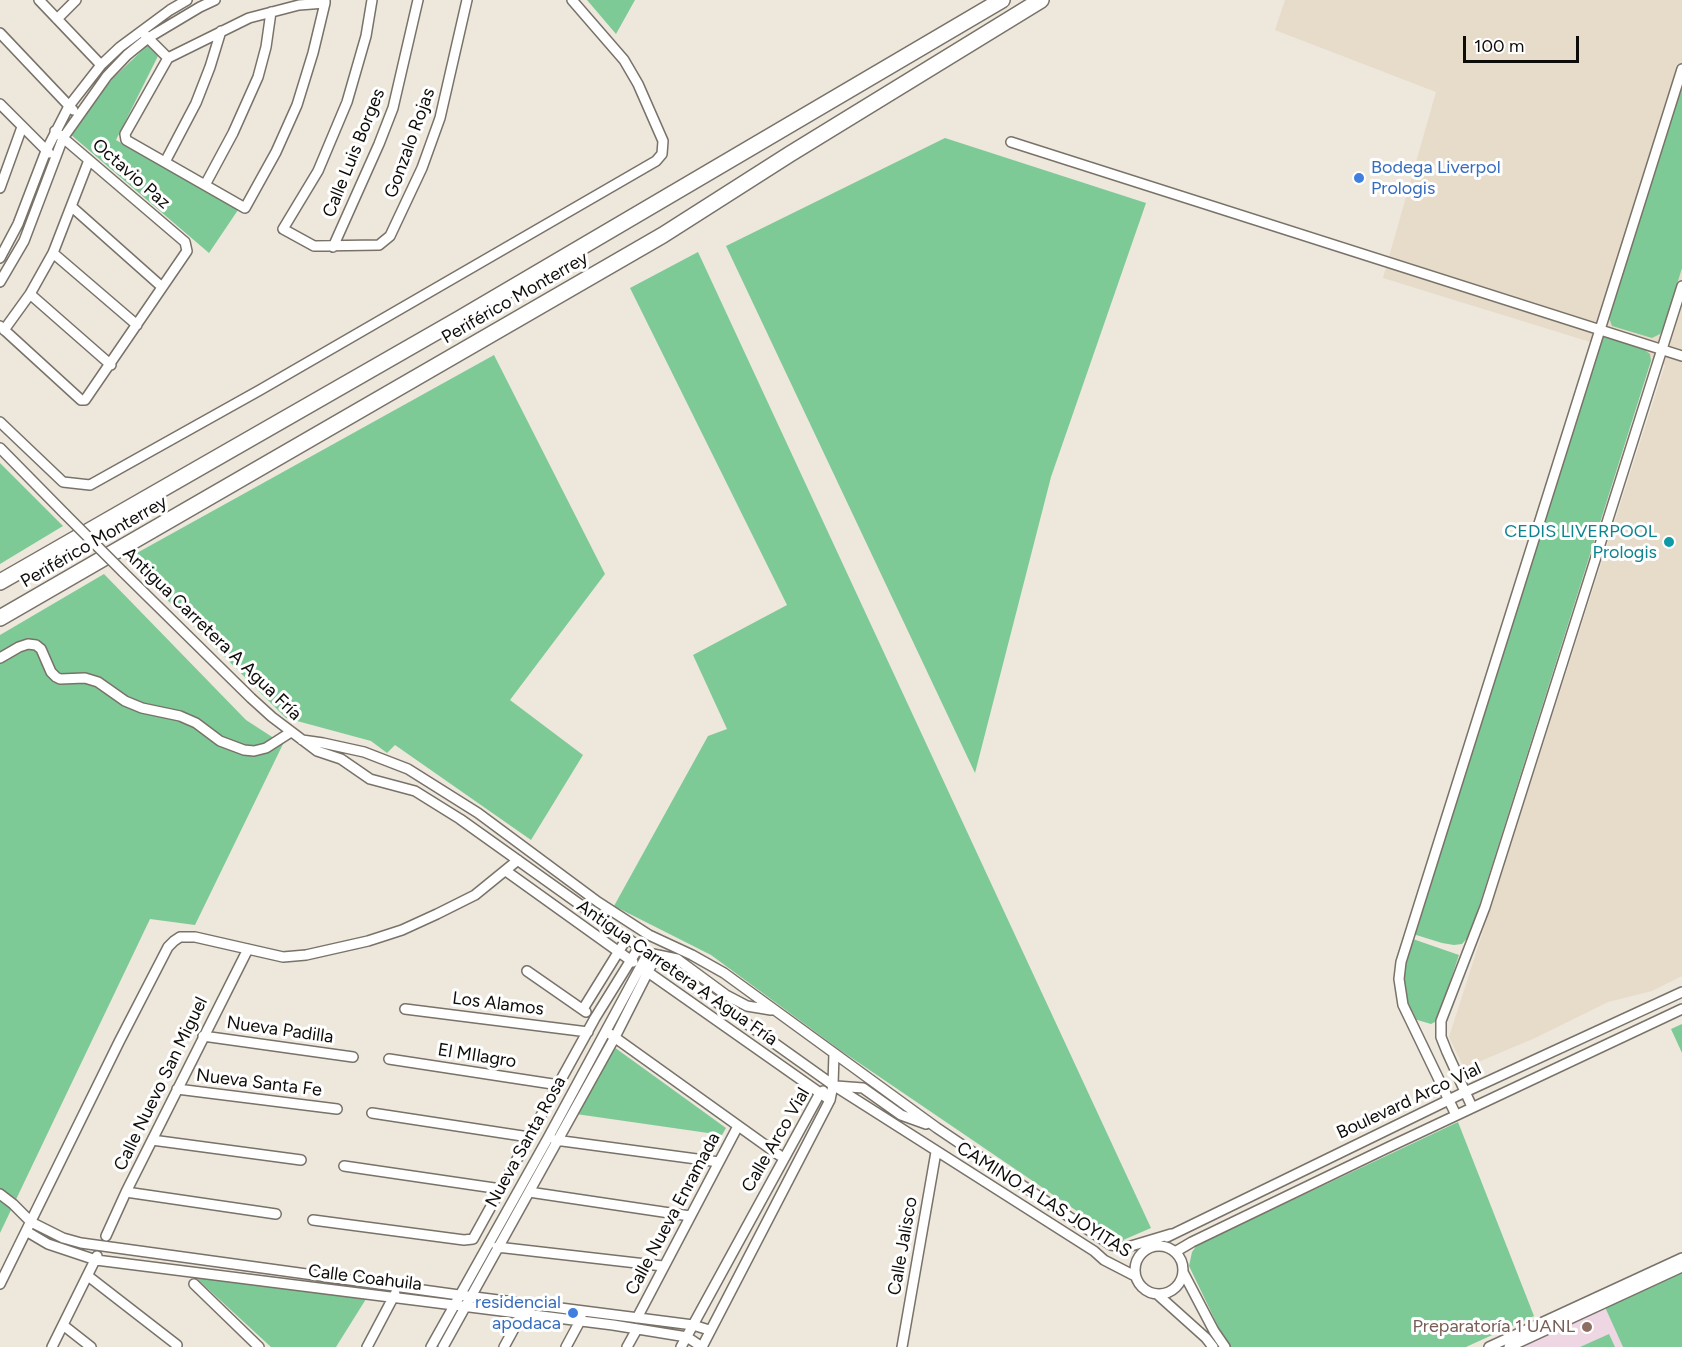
<!DOCTYPE html>
<meta charset="utf-8">
<style>
body{margin:0}
#map{position:relative;width:1682px;height:1347px;overflow:hidden;background:#eee7dc;font-family:Figtree,sans-serif}
canvas{display:block}
.scale{position:absolute;left:1463px;top:36px;width:116px;height:27px;box-sizing:border-box;border:3px solid #0e0c08;border-top:0;padding-left:8px;font-size:18px;line-height:21px;white-space:nowrap;color:#0e0c08;-webkit-text-stroke:4px #fff;paint-order:stroke}
</style>
<div id="map">
<canvas width="1682" height="1347"></canvas>
<div class="scale">100 m</div>
</div>
<script>
const ctx = document.querySelector('canvas').getContext('2d');
ctx.lineJoin = 'round';
function fill(path, color) {
  ctx.fillStyle = color;
  ctx.fill(path, 'evenodd');
}
function poly(rows) {
  const path = new Path2D();
  for (const r of rows) {
    if (r.length === 3) {
      path.moveTo(r[0] + r[2], r[1]);
      path.arc(r[0], r[1], r[2], 0, 2 * Math.PI);
      continue;
    }
    path.moveTo(r[0], r[1]);
    for (let i = 2; i < r.length; i += 2) path.lineTo(r[i], r[i + 1]);
  }
  return path;
}
function trace(path, color, width, dash) {
  ctx.strokeStyle = color;
  ctx.lineWidth = width;
  ctx.lineCap = dash ? 'butt' : 'round';
  ctx.setLineDash(dash || []);
  ctx.stroke(path);
}
function drawText(font, color, halo, rows, align = 'center') {
  ctx.font = font + ' Figtree,sans-serif';
  ctx.lineWidth = 6;
  ctx.setLineDash([]);
  ctx.textBaseline = 'middle';
  ctx.strokeStyle = halo;
  ctx.fillStyle = color;
  for (const [text, x, y, turn = 0] of rows) {
    ctx.save();
    ctx.translate(x, y);
    ctx.rotate((+turn || 0) * Math.PI / 180);
    ctx.textAlign = isNaN(turn) ? turn : align;
    if (halo) ctx.strokeText(text, 0, 0);
    ctx.fillText(text, 0, 0);
    ctx.restore();
  }
}
fill(poly([
 [1285,0,1682,0,1682,976,1652,991,1608,1002,1535,1038,1464,1068,1449,1037,1665,365,1383,278,1436,92,1275,30]
]), '#e7dbca');
fill(poly([
 [1604,1305,1623,1347,1522,1347]
]), '#eed7e3');
fill(poly([
 [587,0,635,0,616,34],
 [148,45,158,56,116,140,238,210,209,253,70,134,88,107,115,76],
 [1682,83,1682,268,1664,326,1660,334,1652,338,1612,326,1609,318],
 [945,138,1146,203,1051,477,975,773,726,246],
 [698,252,1151,1228,1121,1241,840,1050,711,955,614,906,708,736,727,729,693,655,787,605,630,288],
 [1602,336,1642,348,1650,354,1651,361,1470,935,1462,944,1454,945,1442,943,1413,934],
 [494,355,605,574,510,700,583,755,531,840,395,745,387,753,371,741,286,718,126,559],
 [0,463,63,526,0,564],
 [104,574,246,720,283,744,195,925,150,919,0,1233,0,635],
 [1410,938,1459,955,1437,1021,1431,1024,1414,1019,1406,1001,1402,979],
 [1682,1024,1682,1053,1671,1029],
 [614,1047,726,1128,722,1135,576,1114],
 [1458,1122,1534,1316,1466,1347,1228,1347,1189,1266,1192,1252,1197,1245],
 [1682,1270,1682,1347,1623,1347,1604,1305],
 [195,1277,366,1299,336,1347,271,1347],
 [1609,1334,1615,1347,1580,1347]
]), '#7eca96');
const minor = poly([
 [39,0,101,65],
 [372,0,366,36,347,102,318,171,283,229,314,246,379,245,390,236,422,168,440,118,467,0],
 [325,3,299,5,249,18,168,58,125,134,126,140,245,208,276,152,297,105,313,53,325,3,325,0],
 [57,19,76,0],
 [0,33,73,110],
 [145,35,168,58],
 [0,104,49,153],
 [1011,142,1682,356],
 [165,162,196,103,210,67,221,31],
 [205,185,233,133,258,77,266,47,271,12],
 [0,188,22,127],
 [72,207,162,287],
 [333,247,379,144,393,108,418,0],
 [53,253,137,325],
 [0,258,18,224,46,151,69,106,101,65,120,47,170,10,187,0],
 [0,282,24,241,63,138,107,76,127,55,148,38,200,7,215,0],
 [30,294,111,365],
 [0,326,81,400,85,400,187,251,185,242,55,131],
 [4,330,30,294,53,253,89,160],
 [0,422,63,482,90,485,260,390,656,161,662,154,663,141,638,84,624,60,572,0],
 [0,448,65,514],
 [123,572,251,698,272,717,317,751,341,759,370,779,415,791,460,819,833,1085,1094,1251,1104,1260,1135,1276],
 [0,658,19,647,28,644,36,645,41,649,51,672,56,677,60,679,85,678,98,682,125,701,142,708,180,716,196,723,220,741,244,750,254,751,266,748,291,732],
 [302,740,323,743,364,752,408,769,478,813,598,902,649,935,692,955,724,973,937,1128,1111,1245,1122,1247,1131,1246,1171,1234],
 [506,871,633,962],
 [645,970,830,1100],
 [527,971,586,1012],
 [405,1009,588,1032],
 [583,1009,627,938],
 [610,1034,779,1155],
 [203,1036,353,1057],
 [389,1059,559,1085],
 [836,1086,863,1088,901,1115,926,1124],
 [177,1089,337,1109],
 [1472,1107,1447,1052,1441,1037,1441,1021,1485,907,1682,286],
 [372,1113,529,1137],
 [1456,1115,1403,1005,1399,979,1401,962,1682,69],
 [152,1140,301,1160],
 [555,1140,719,1162],
 [344,1166,501,1189],
 [126,1192,276,1214],
 [529,1192,690,1216],
 [0,1194,13,1204,31,1222,63,1238,81,1243,459,1295,693,1325,709,1330],
 [313,1220,464,1240,473,1239,595,1018,639,947],
 [26,1231,48,1244,96,1260,613,1325,687,1337,702,1347],
 [106,1236,126,1192,248,949],
 [1167,1237,1465,1092,1682,992],
 [1159,1270,24],
 [497,1247,663,1266],
 [1175,1252,1192,1242,1389,1147,1682,1009],
 [1183,1272,1214,1331,1225,1347],
 [88,1276,177,1345],
 [0,1284,119,1042,168,947,174,941,180,937,195,937,283,957,306,955,368,941,402,930,437,914,475,895,518,860],
 [194,1284,259,1347],
 [1157,1294,1206,1338,1213,1347],
 [637,1318,738,1126],
 [63,1325,91,1347],
 [52,1347,97,1256],
 [367,1347,395,1294],
 [431,1347,548,1138,648,953,677,959,726,995,747,1006,771,1010],
 [443,1347,615,1037,655,958],
 [504,1347,522,1314],
 [566,1347,580,1321,581,1316],
 [627,1347,637,1329],
 [681,1347,820,1093,823,1091],
 [702,1347,830,1100,833,1085,834,1053],
 [902,1347,936,1152],
 [1489,1347,1682,1258],
 [1509,1347,1682,1267]
]);
const highway = poly([
 [0,582,459,319,1002,0],
 [0,618,663,235,790,154,1041,0]
]);
trace(minor, '#787269', 12);
trace(highway, '#787269', 18);
trace(minor, '#fff', 9);
trace(highway, '#fff', 15);
const minorBridge = poly([
 [65,514,123,572]
]);
trace(minorBridge, '#787269', 12, []);
trace(minorBridge, '#fff', 9);
for (const [x, y, r, color] of [
 [1359,178,6,"#3f7fe0"],
 [1669,542,6,"#0f9aa8"],
 [573,1313,6,"#3f7fe0"],
 [1587,1327,6,"#8d6e63"]
]) {
  const dot = new Path2D();
  dot.arc(x, y, r, 0, 2 * Math.PI);
  ctx.fillStyle = color;
  ctx.fill(dot);
  trace(dot, '#fff', 2);
}
drawText('18px', '#0e0c08', '#fff', [
 ["Gonzalo Rojas",410,143,-70],
 ["Calle Luis Borges",354,153,-68],
 ["Octavio Paz",131,174,41],
 ["Periférico Monterrey",515,298,-30],
 ["Periférico Monterrey",94,542,-30],
 ["Antigua Carretera A Agua Fría",212,634,44],
 ["Antigua Carretera A Agua Fría",677,973,35],
 ["Los Alamos",498,1004,7],
 ["Nueva Padilla",280,1030,8],
 ["El MIlagro",477,1056,9],
 ["Nueva Santa Fe",259,1083,7],
 ["Calle Nuevo San Miguel",161,1084,-64],
 ["Boulevard Arco Vial",1409,1101,-25],
 ["Calle Arco Vial",776,1140,-60],
 ["Nueva Santa Rosa",526,1142,-61],
 ["CAMINO A LAS JOYITAS",1044,1200,32],
 ["Calle Nueva Enramada",673,1214,-62],
 ["Calle Jalisco",903,1246,-80],
 ["Calle Coahuila",365,1278,7]
]);
drawText('18px', '#366cbe', '#fff', [
 ["Bodega Liverpol",1371,168],
 ["Prologis",1371,189],
 ["residencial",561,1303,"right"],
 ["apodaca",561,1324,"right"]
], 'left');
drawText('18px', '#0d838f', '#fff', [
 ["CEDIS LIVERPOOL",1657,532],
 ["Prologis",1657,553]
], 'right');
drawText('18px', '#785e54', '#fff', [
 ["Preparatoría 1 UANL",1575,1327]
], 'right');
</script>
